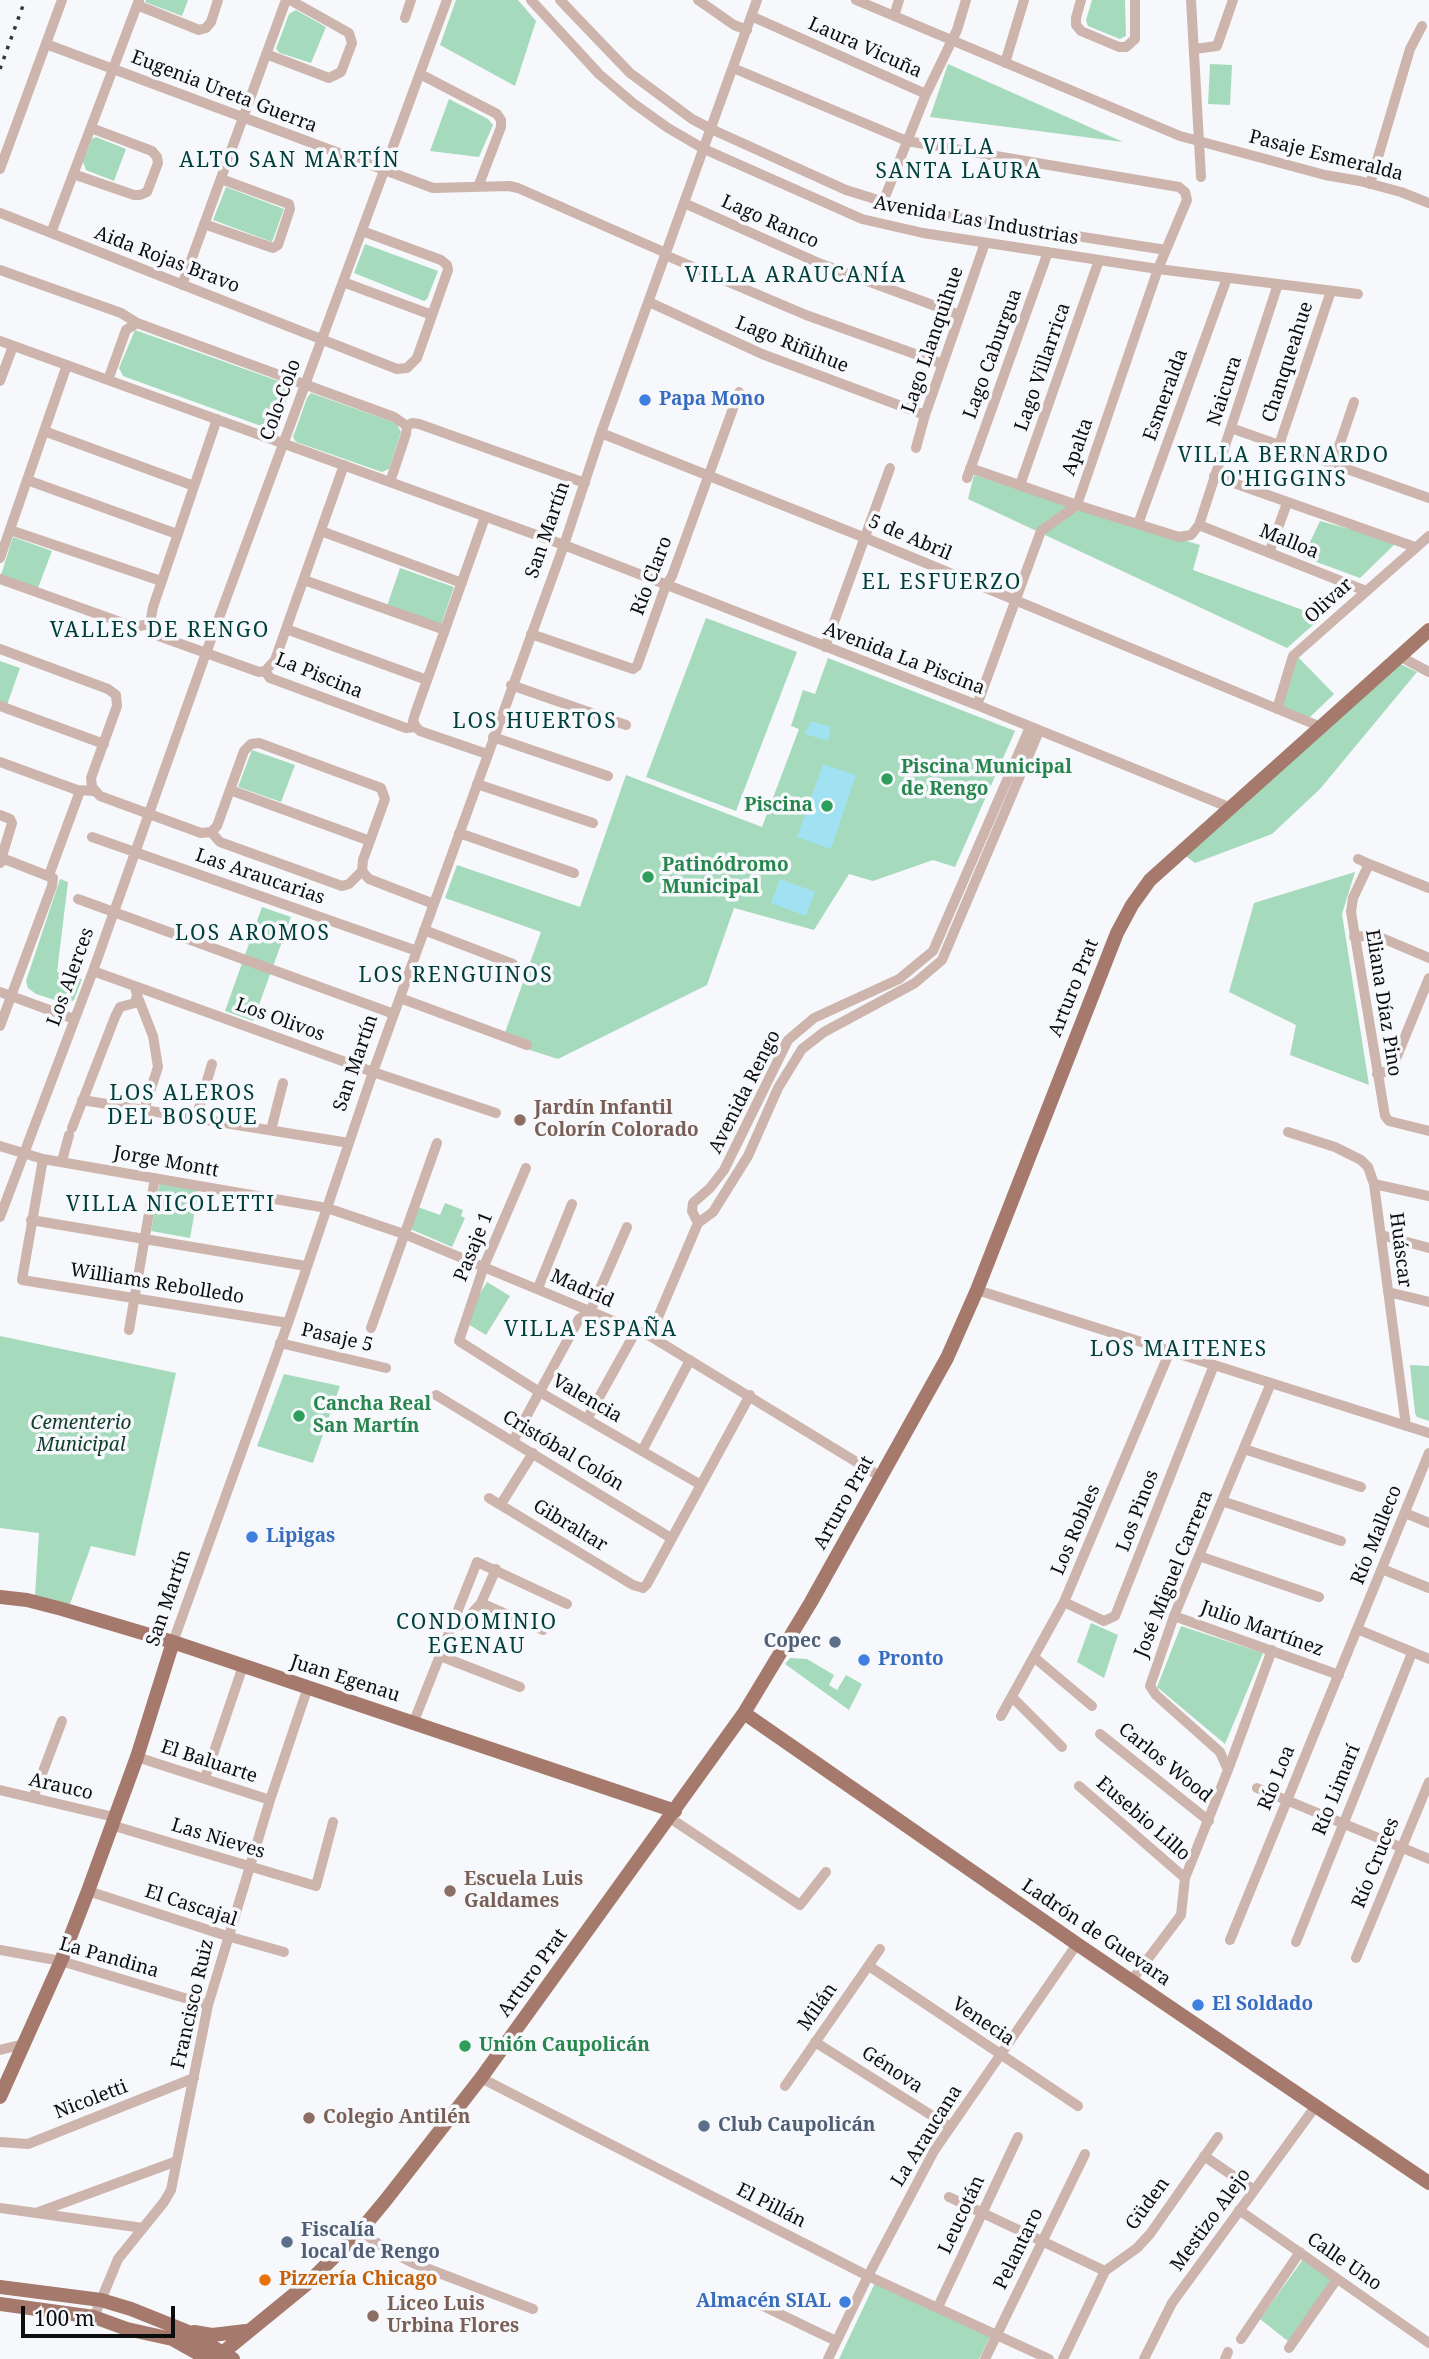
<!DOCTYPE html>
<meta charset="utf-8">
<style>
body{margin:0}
#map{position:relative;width:1429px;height:2359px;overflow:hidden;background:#f6f8fb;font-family:"Noto Serif",serif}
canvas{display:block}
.scale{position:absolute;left:21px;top:2306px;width:154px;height:32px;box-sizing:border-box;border:4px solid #0c0d0e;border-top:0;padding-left:9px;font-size:21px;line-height:24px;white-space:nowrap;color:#0c0d0e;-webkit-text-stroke:5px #f6f8fb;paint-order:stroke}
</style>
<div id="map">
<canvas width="1429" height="2359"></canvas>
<div class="scale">100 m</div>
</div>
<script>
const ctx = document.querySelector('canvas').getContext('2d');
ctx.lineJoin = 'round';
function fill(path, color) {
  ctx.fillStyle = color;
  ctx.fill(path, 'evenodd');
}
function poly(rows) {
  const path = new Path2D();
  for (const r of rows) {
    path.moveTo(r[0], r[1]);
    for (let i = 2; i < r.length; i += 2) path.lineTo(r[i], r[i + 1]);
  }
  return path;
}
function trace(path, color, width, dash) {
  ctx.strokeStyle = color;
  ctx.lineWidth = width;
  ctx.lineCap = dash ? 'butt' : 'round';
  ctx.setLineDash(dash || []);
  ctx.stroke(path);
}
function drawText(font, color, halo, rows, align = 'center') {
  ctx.font = font + ' "Noto Serif",serif';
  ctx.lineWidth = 7;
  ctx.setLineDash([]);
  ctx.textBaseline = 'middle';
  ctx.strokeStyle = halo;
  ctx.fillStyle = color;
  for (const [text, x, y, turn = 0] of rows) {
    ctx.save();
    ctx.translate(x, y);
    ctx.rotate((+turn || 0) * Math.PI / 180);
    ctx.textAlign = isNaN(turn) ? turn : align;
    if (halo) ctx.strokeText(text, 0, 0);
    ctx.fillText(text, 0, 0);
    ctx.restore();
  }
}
fill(poly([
 [146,0,188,0,182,16,145,2],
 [456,0,518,0,536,21,515,86,440,45],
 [1092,0,1125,0,1126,36,1120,39,1088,26,1086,20],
 [296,10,326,27,311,63,280,53,276,49,289,14],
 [948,64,1123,142,930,117],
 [1210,64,1232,65,1230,105,1208,104],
 [449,99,488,119,493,125,479,157,430,151],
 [96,137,126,149,114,181,86,170,83,162,92,139],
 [226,187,284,209,272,242,213,220],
 [365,244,438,271,427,299,424,301,354,273],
 [135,330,287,384,289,393,278,422,272,430,123,376,119,368],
 [311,393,396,423,401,432,389,469,382,472,296,442,293,437,307,398],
 [974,475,1200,545,1193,570,1322,617,1287,648,968,499],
 [1320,521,1397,542,1360,578,1303,557],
 [13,537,52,551,38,588,1,575],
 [400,568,454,587,441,625,387,606],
 [706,618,797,652,736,811,646,777],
 [1296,655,1334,694,1309,718,1274,702],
 [828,658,1015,731,955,867,933,860,873,881,849,874,814,930,734,908,707,985,558,1059,502,1041,541,932,445,898,457,865,580,907,626,775,762,827,799,729,791,726,803,690,815,694],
 [0,661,20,668,7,705,0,703],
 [1394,661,1417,672,1320,789,1272,834,1195,863,1183,854],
 [252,750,295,765,281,802,238,787],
 [1355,872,1342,914,1369,1085,1290,1055,1296,1025,1229,992,1254,903],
 [60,879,68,882,57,972,82,979,74,1000,67,1004,36,994,28,988,26,981],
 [262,907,291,917,253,1021,225,1011],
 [160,1181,199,1188,190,1238,151,1231],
 [445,1203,463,1210,461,1216,465,1218,452,1247,408,1228,415,1206,440,1215],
 [487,1282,510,1296,486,1335,463,1321],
 [0,1336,176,1373,135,1556,91,1546,70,1604,35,1596,39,1533,0,1528],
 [1410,1365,1429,1366,1429,1421,1417,1417,1415,1413],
 [284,1374,340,1386,313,1463,257,1446],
 [1091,1623,1118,1635,1104,1678,1077,1662],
 [1181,1626,1263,1653,1225,1744,1157,1687],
 [790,1658,807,1659,834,1675,829,1685,837,1690,846,1675,862,1684,849,1710,785,1664],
 [1304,2258,1333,2280,1289,2342,1260,2319],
 [875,2283,990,2337,979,2359,839,2359]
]), '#a6dabd');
fill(poly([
 [811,721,831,727,828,741,805,734],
 [823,764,856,775,831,849,797,837],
 [780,879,815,892,806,916,771,903]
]), '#a1e2f2');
trace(poly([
 [531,0,599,74,633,103,668,128,704,149,862,219,923,233,1158,269,1358,294],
 [560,0,630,73,692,119,711,129,846,190,910,210,1166,250],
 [698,0,734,25,747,30],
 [856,0,1180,136,1325,175,1360,181,1401,192,1429,203],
 [1081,0,1076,18,1076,25,1081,31,1119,47,1126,47,1135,39,1135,0],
 [1191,0,1201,177],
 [137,5,199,30,206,28,211,22,218,0],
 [751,16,926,94],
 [894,16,899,0],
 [405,18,411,0],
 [46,44,433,188,509,186,518,188,666,253],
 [1194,49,1217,46,1233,0],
 [266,54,329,78,341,72,352,43,349,33,290,0],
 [1005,63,1024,0],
 [733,68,907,141,1179,187,1185,192,1187,200,1158,269,1077,505,1041,531,977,705],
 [420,74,497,114,501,120,501,127,478,187],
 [0,169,62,0],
 [73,174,134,195,140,195,147,192,158,163,157,157,152,151,91,128],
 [1370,184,1410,49,1422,26],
 [883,202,926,94,957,30,966,0],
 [684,203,821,264,960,315],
 [0,213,397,369,407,368,417,358,448,270,447,265,441,260,362,231],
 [204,224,273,248,278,245,290,209,289,204,221,179],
 [51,233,139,0],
 [665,255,806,315,943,364],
 [0,270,121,313,137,323,394,417,407,426],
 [343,282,432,315],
 [182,285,286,0],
 [649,302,762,354,925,415],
 [0,341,564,545,977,705,1231,808],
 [108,380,126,330,137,323],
 [0,381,13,346],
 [217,419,153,607,150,624,153,634,259,672,265,671,270,678,406,728,416,727,420,731,487,754],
 [407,426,412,423,419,424,585,483],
 [1231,428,1429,498],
 [44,431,194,486],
 [601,433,863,537,1321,727],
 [1279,445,1331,291],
 [916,448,925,415,985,243],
 [1333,464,1354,402],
 [970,468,1077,505,1179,537,1191,535,1199,525,1278,284],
 [1214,476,1415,547],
 [967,478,1048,252],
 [27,480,177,534],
 [390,482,406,434,407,426],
 [1020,485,1099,260],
 [1138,524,1227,278],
 [1199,525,1366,591],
 [10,530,161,581],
 [321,531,462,583],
 [1269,553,1287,503],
 [0,558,67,365],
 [0,579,134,627,150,624],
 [304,580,445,630],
 [286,629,427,680],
 [531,634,633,669,637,666,666,585,672,576,739,392],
 [825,647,890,468],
 [0,649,108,689,116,695,117,706,91,778,92,787,100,796,201,833,211,832,217,826,244,751,251,744,259,743,381,788,385,799,363,860,362,871,369,879,434,904],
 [1401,657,1429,672],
 [265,671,275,660,344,465],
 [511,685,626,725],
 [0,706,104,744],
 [1277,709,1293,656,1429,536],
 [416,727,413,721,415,714,485,517],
 [493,737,608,776],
 [0,762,77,790,94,791],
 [477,784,593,823],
 [230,790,370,841],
 [0,815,10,819,12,823,0,863],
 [211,832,220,842,342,886,349,884,362,871],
 [459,833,574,873],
 [92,837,417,951],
 [1358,859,1369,864,1353,898,1351,912,1385,1116,1389,1121,1429,1131],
 [1369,864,1429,888],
 [49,875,80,791],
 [78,899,394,1014],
 [424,930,513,964],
 [1354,937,1373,935,1382,938,1429,958],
 [93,971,373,1072,496,1113],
 [0,992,74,1019],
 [137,995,153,1036,158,1067,144,1110],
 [400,998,527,1045],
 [0,1026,52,886,53,878,7,860,1,861],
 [1377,1074,1387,1071,1393,1066,1429,978],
 [82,1100,349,1143],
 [196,1118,212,1064],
 [72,1128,115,1017,120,1007,135,1003,137,995,135,987],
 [271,1130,283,1083],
 [1288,1132,1335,1147,1361,1160,1368,1167,1374,1184,1406,1426],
 [0,1146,43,1159,327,1208,404,1234,650,1336,881,1477],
 [43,1159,22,1280,288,1323],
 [62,1161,69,1135],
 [526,1168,484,1266,459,1341,538,1391,701,1485],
 [1374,1184,1429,1196],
 [0,1217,93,971,206,653,447,0],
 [31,1220,306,1266],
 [698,1223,692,1211,693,1203,710,1188,724,1170,788,1040,814,1018,899,979,933,951,1030,727],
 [1381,1235,1429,1248],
 [538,1288,572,1204],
 [977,1290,1429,1433],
 [1388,1292,1429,1302],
 [371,1328,437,1143],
 [129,1330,155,1178],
 [650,1336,698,1223,713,1212,748,1156,778,1088,802,1049,824,1032,915,983,942,960,1039,731],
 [280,1343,386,1368],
 [436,1395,671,1538],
 [587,1419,636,1331],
 [513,1441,579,1319,590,1312,627,1227],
 [1244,1449,1361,1487],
 [642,1451,690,1360],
 [489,1498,633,1585,643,1588,647,1584,750,1395],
 [1222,1501,1341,1541],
 [501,1504,533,1453],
 [1405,1513,1429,1523],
 [1199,1556,1319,1597],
 [1382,1569,1429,1588],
 [1064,1602,1104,1621,1115,1616,1214,1365],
 [481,1603,543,1630],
 [1174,1616,1339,1675],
 [451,1628,461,1625,481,1603,496,1569],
 [1357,1629,1429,1659],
 [173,1642,288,1323,373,1072,564,545,601,433,757,0],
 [440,1656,520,1687],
 [1035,1658,1092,1706],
 [1013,1698,1062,1747],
 [1001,1716,1064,1602,1170,1351],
 [414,1721,477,1562,567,1604],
 [1100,1734,1209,1821],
 [137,1757,270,1800],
 [1228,1770,1272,1650],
 [205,1778,243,1666],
 [1079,1786,1185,1878],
 [1257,1788,1429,1859],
 [0,1790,114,1817],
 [33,1798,62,1721],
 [670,1818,800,1905,826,1872],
 [111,1825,316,1886,333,1822],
 [88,1891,227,1936,284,1952],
 [1230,1940,1429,1453],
 [1296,1942,1412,1653],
 [0,1950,61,1961,208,2005],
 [1356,1958,1429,1782],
 [869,1966,1078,2106],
 [1132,1980,1181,1915,1185,1878,1228,1770,1220,1752,1156,1695,1150,1686,1174,1616,1271,1383],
 [815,2042,950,2127],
 [0,2050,24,2044],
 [481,2078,868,2276,1049,2359],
 [785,2086,880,1949],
 [0,2142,28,2144,194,2078],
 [1204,2156,1254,2190],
 [949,2197,1105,2271],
 [0,2208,143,2228],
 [1239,2210,1429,2343],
 [36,2213,177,2161],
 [360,2231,386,2249,413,2263,533,2309],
 [759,2304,836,2341],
 [938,2307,1018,2137],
 [94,2317,118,2259,164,2202,171,2190,208,2005,270,1800,308,1687],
 [1241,2339,1300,2252],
 [1289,2348,1337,2279],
 [828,2359,868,2276,934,2151,1077,1944],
 [985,2359,1085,2154],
 [1063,2359,1105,2271,1137,2248,1150,2234,1218,2137],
 [1144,2359,1172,2303,1315,2107],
 [1225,2359,1228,2352]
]), '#cdb4ac', 10);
trace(poly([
 [0,1597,27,1600,62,1609,173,1642,675,1811],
 [744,1713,1077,1944,1429,2183],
 [0,2097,61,1961,88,1891,137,1757,173,1642],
 [0,2287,101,2300,131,2309,186,2331,233,2359],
 [0,2304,94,2317,127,2329,172,2339,208,2359],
 [194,2332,212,2335,246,2331],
 [215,2359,308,2283,360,2231,385,2201,481,2078,744,1713,811,1602,947,1358,977,1290,1117,933,1132,905,1150,880,1429,630]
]), '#a57a6c', 14);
trace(poly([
 [0,69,25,0]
]), '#343637', 3.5, [3.5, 7]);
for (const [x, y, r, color] of [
 [645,400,7,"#3f7fe0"],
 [887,779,7,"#2e9e5b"],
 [827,806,7,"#2e9e5b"],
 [648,877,7,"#2e9e5b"],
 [520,1120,7,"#8d6e63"],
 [299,1416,7,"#2e9e5b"],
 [252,1537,7,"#3f7fe0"],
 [835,1642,7,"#5c6f8a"],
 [864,1660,7,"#3f7fe0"],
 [450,1891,7,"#8d6e63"],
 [1198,2005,7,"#3f7fe0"],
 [465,2046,7,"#2e9e5b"],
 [309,2118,7,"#8d6e63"],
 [704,2126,7,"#5c6f8a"],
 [287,2242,7,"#5c6f8a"],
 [265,2280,7,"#e8710a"],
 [845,2302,7,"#3f7fe0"],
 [373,2316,7,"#8d6e63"]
]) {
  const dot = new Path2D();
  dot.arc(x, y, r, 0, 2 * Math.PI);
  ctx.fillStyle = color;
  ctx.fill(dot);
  trace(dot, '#f6f8fb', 2.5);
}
drawText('19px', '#0c0d0e', '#f6f8fb', [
 ["Laura Vicuña",865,48,24],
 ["Eugenia Ureta Guerra",224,92,21],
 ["Pasaje Esmeralda",1326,156,14],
 ["Avenida Las Industrias",976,221,10],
 ["Lago Ranco",770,222,24],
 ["Aida Rojas Bravo",167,260,21],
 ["Lago Llanquihue",933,340,-71],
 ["Lago Riñihue",792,345,22],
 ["Lago Caburgua",993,354,-70],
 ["Chanqueahue",1288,362,-72],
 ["Lago Villarrica",1043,367,-71],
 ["Naicura",1225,391,-72],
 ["Esmeralda",1166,395,-70],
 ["Colo-Colo",281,400,-70],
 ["Apalta",1078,447,-71],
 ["San Martín",548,530,-71],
 ["5 de Abril",910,538,23],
 ["Malloa",1289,542,22],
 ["Río Claro",652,576,-69],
 ["Olivar",1329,601,-42],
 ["Avenida La Piscina",904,659,21],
 ["La Piscina",319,676,22],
 ["Las Araucarias",260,877,19],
 ["Los Alerces",71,977,-70],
 ["Arturo Prat",1074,988,-68],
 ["Eliana Díaz Pino",1383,1003,81],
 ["Los Olivos",280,1020,20],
 ["San Martín",356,1063,-71],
 ["Avenida Rengo",745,1092,-63],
 ["Jorge Montt",166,1162,10],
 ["Pasaje 1",474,1247,-68],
 ["Huáscar",1400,1250,83],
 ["Williams Rebolledo",157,1284,9],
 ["Madrid",582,1289,24],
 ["Pasaje 5",337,1338,13],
 ["Valencia",587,1399,30],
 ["Cristóbal Colón",563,1451,31],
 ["Arturo Prat",844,1503,-61],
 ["Los Pinos",1138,1511,-69],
 ["Gibraltar",570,1526,31],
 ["Los Robles",1076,1530,-67],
 ["Río Malleco",1377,1535,-68],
 ["José Miguel Carrera",1174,1574,-68],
 ["San Martín",169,1598,-71],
 ["Julio Martínez",1262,1629,20],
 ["Juan Egenau",345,1679,18],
 ["El Baluarte",209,1762,18],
 ["Carlos Wood",1165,1763,39],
 ["Río Loa",1277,1778,-68],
 ["Arauco",61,1787,13],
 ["Río Limarí",1337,1790,-68],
 ["Eusebio Lillo",1143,1819,41],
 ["Las Nieves",218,1839,17],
 ["Río Cruces",1376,1863,-68],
 ["El Cascajal",191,1906,18],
 ["Ladrón de Guevara",1096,1933,34],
 ["La Pandina",109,1958,16],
 ["Arturo Prat",533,1973,-54],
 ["Francisco Ruiz",193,2004,-77],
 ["Milán",818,2007,-55],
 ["Venecia",983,2022,34],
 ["Génova",892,2070,33],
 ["Nicoletti",91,2100,-21],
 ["La Araucana",927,2136,-58],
 ["Güden",1148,2204,-54],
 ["El Pillán",771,2206,27],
 ["Leucotán",962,2215,-65],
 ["Mestizo Alejo",1211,2220,-54],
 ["Pelantaro",1019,2249,-64],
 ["Calle Uno",1344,2262,35]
]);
drawText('bold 19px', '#366cbe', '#f6f8fb', [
 ["Papa Mono",659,400],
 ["Lipigas",266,1537],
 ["Pronto",878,1660],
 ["El Soldado",1212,2005],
 ["Almacén SIAL",831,2302,"right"]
], 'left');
drawText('bold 19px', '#27864d', '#f6f8fb', [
 ["Piscina Municipal",901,768],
 ["de Rengo",901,790],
 ["Piscina",813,806,"right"],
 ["Patinódromo",662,866],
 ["Municipal",662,888],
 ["Cancha Real",313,1405],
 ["San Martín",313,1427],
 ["Unión Caupolicán",479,2046]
], 'left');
drawText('bold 19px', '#785e54', '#f6f8fb', [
 ["Jardín Infantil",534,1109],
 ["Colorín Colorado",534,1131],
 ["Escuela Luis",464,1880],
 ["Galdames",464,1902],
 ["Colegio Antilén",323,2118],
 ["Liceo Luis",387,2305],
 ["Urbina Flores",387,2327]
], 'left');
drawText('italic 19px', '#103b28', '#f6f8fb', [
 ["Cementerio",81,1424],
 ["Municipal",81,1446]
]);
drawText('bold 19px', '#4e5e75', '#f6f8fb', [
 ["Copec",821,1642,"right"],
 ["Club Caupolicán",718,2126],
 ["Fiscalía",301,2231],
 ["local de Rengo",301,2253]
], 'left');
drawText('bold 19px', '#c56008', '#f6f8fb', [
 ["Pizzería Chicago",279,2280]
], 'left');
ctx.letterSpacing = '2px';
drawText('21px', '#00403b', '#f6f8fb', [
 ["VILLA",959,148],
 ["SANTA LAURA",959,172],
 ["ALTO SAN MARTÍN",290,161],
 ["VILLA ARAUCANÍA",796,276],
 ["VILLA BERNARDO",1284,456],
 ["O'HIGGINS",1284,480],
 ["EL ESFUERZO",942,583],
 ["VALLES DE RENGO",160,631],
 ["LOS HUERTOS",535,722],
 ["LOS AROMOS",253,934],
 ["LOS RENGUINOS",456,976],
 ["LOS ALEROS",183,1094],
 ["DEL BOSQUE",183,1118],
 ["VILLA NICOLETTI",171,1205],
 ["VILLA ESPAÑA",591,1330],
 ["LOS MAITENES",1179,1350],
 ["CONDOMINIO",477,1623],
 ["EGENAU",477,1647]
]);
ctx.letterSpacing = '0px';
</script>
